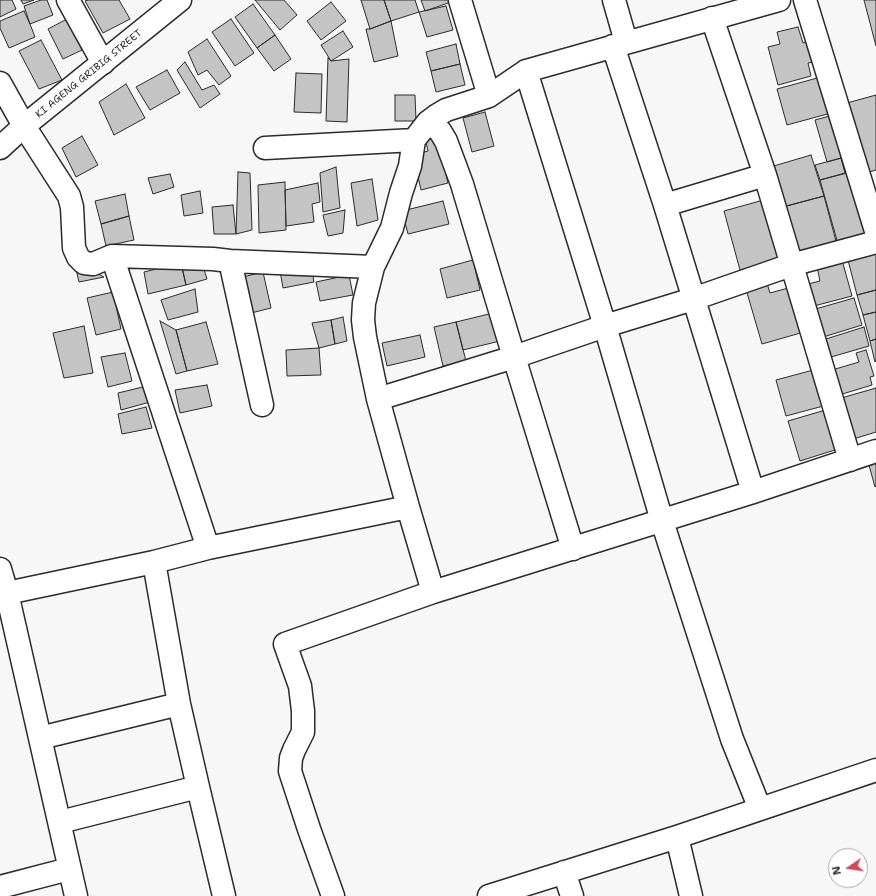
<!DOCTYPE html>
<style>
body{margin:0}
#map{position:relative;width:876px;height:896px;overflow:hidden;background:#f7f7f7;font-family:"Shantell Sans",sans-serif}
canvas{display:block}
.north{position:absolute;left:828px;top:848px;width:40px;height:40px;box-sizing:border-box;background:#fff;border:1px solid #aaa;border-radius:50%;rotate:257deg;font-size:11px;font-weight:700;line-height:16px;text-align:center;color:#2b2b2b}
.north::after{content:'';display:block;margin:auto;width:14px;height:18px;background:#d1495b;clip-path:polygon(50% 0,100% 100%,50% 72%,0 100%)}
</style>
<div id="map">
<canvas width="876" height="896"></canvas>
<div class="north">N</div>
</div>
<script>
const ctx = document.querySelector('canvas').getContext('2d');
ctx.lineJoin = 'round';
function fill(path, color) {
  ctx.fillStyle = color;
  ctx.fill(path, 'evenodd');
}
function poly(rows) {
  const path = new Path2D();
  for (const r of rows) {
    path.moveTo(r[0], r[1]);
    for (let i = 2; i < r.length; i += 2) path.lineTo(r[i], r[i + 1]);
  }
  return path;
}
function trace(path, color, width, dash) {
  ctx.strokeStyle = color;
  ctx.lineWidth = width;
  ctx.lineCap = dash ? 'butt' : 'round';
  ctx.setLineDash(dash || []);
  ctx.stroke(path);
}
function drawText(font, color, halo, rows, align = 'center') {
  ctx.font = font + ' "Shantell Sans",sans-serif';
  ctx.lineWidth = 3;
  ctx.setLineDash([]);
  ctx.textBaseline = 'middle';
  ctx.strokeStyle = halo;
  ctx.fillStyle = color;
  for (const [text, x, y, turn = 0] of rows) {
    ctx.save();
    ctx.translate(x, y);
    ctx.rotate((+turn || 0) * Math.PI / 180);
    ctx.textAlign = isNaN(turn) ? turn : align;
    if (halo) ctx.strokeText(text, 0, 0);
    ctx.fillText(text, 0, 0);
    ctx.restore();
  }
}
const building = poly([
 [0,0,12,0,16,9,0,17,0,0],
 [21,0,34,0,23,4,21,0],
 [41,0,47,0,53,15,30,24,24,6,41,0],
 [88,0,119,0,130,19,103,33,85,1,88,0],
 [255,0,284,0,297,15,280,30,255,0],
 [361,0,384,0,391,21,370,29,361,0],
 [384,0,415,0,419,12,391,21,384,0],
 [421,0,457,0,425,11,421,0],
 [864,0,876,0,876,46,864,0],
 [331,2,346,21,321,40,307,21,331,2],
 [253,4,275,35,257,48,235,17,253,4],
 [446,6,453,30,427,37,419,12,446,6],
 [24,11,30,24,35,37,9,48,0,28,0,21,24,11],
 [67,19,82,50,63,59,48,29,67,19],
 [231,19,254,53,235,66,212,32,231,19],
 [391,21,398,56,374,62,366,29,370,29,391,21],
 [798,27,803,43,812,40,818,61,808,63,811,76,778,85,768,47,780,44,777,32,798,27],
 [343,31,353,47,331,61,321,45,343,31],
 [275,35,291,59,274,71,257,48,275,35],
 [207,39,231,76,219,85,207,70,198,75,188,52,207,39],
 [41,40,62,80,39,89,19,51,41,40],
 [456,44,460,64,431,71,426,52,456,44],
 [328,58,331,61,349,59,347,122,326,121,328,58],
 [185,62,202,90,214,85,220,94,200,108,177,70,185,62],
 [460,64,465,85,436,92,431,71,460,64],
 [167,70,180,93,150,110,136,87,167,70],
 [296,73,322,74,321,113,294,112,296,73],
 [821,77,831,113,787,125,777,89,821,77],
 [126,84,145,118,114,135,99,102,126,84],
 [395,95,415,95,416,121,395,121,395,95],
 [876,95,876,170,866,173,847,103,876,95],
 [485,112,494,146,472,152,463,118,485,112],
 [837,114,849,156,827,162,815,120,837,114],
 [82,136,98,165,76,177,62,148,82,136],
 [437,136,448,183,421,190,413,155,428,151,425,138,437,136],
 [811,155,824,196,779,208,767,168,811,155],
 [841,158,845,173,820,180,815,165,841,158],
 [336,167,340,208,323,212,320,173,336,167],
 [238,172,250,173,252,230,236,234,238,172],
 [847,173,876,233,838,244,820,180,847,173],
 [170,174,174,187,153,194,148,178,170,174],
 [372,179,378,220,357,226,351,183,372,179],
 [285,182,286,230,259,233,258,185,285,182],
 [318,183,320,202,312,204,314,222,286,226,285,190,318,183],
 [200,191,203,213,184,216,181,195,200,191],
 [125,194,129,216,101,224,95,201,125,194],
 [824,196,837,245,793,257,779,208,824,196],
 [767,199,784,259,740,270,724,211,767,199],
 [443,201,449,224,408,234,402,211,443,201],
 [233,205,236,234,214,234,212,207,233,205],
 [345,210,343,233,328,236,323,215,345,210],
 [129,216,134,240,106,246,101,224,129,216],
 [876,248,876,290,857,295,847,256,876,248],
 [473,260,480,290,447,298,440,269,473,260],
 [842,260,852,296,810,307,804,285,820,281,817,267,842,260],
 [74,261,104,277,79,282,74,261],
 [181,263,186,285,148,294,144,272,181,263],
 [181,263,202,263,207,279,186,285,181,263],
 [311,266,314,282,283,288,280,271,311,266],
 [263,272,271,308,251,313,243,277,263,272],
 [349,275,353,295,320,301,316,282,349,275],
 [766,280,770,293,792,287,804,332,762,344,745,286,766,280],
 [195,289,198,312,168,320,161,300,195,289],
 [876,290,876,312,863,315,857,295,876,290],
 [113,292,121,329,96,335,87,298,113,292],
 [854,298,862,325,820,338,812,310,854,298],
 [876,312,876,339,870,341,863,315,876,312],
 [493,313,500,341,463,350,456,322,493,313],
 [343,317,347,341,335,344,331,320,343,317],
 [331,320,335,344,319,348,312,323,331,320],
 [160,321,176,330,187,371,176,374,160,321],
 [206,322,218,364,187,371,176,330,206,322],
 [456,322,466,361,443,366,434,327,456,322],
 [84,326,93,373,64,378,53,333,84,326],
 [864,327,869,346,831,357,826,339,864,327],
 [420,335,425,357,387,366,382,343,420,335],
 [876,339,876,361,875,362,870,341,876,339],
 [319,348,321,375,287,376,286,350,319,348],
 [866,350,874,376,870,377,872,385,839,395,832,370,859,362,856,353,866,350],
 [125,353,132,381,108,387,101,357,125,353],
 [817,369,827,405,786,416,776,380,817,369],
 [207,385,212,406,180,413,175,390,207,385],
 [147,386,150,402,121,410,118,393,147,386],
 [876,388,876,432,850,440,838,399,876,388],
 [146,407,152,428,122,434,118,414,146,407],
 [829,409,841,448,800,461,788,421,829,409],
 [876,455,876,486,875,487,867,458,876,455]
]);
fill(building, '#c4c4c4');
trace(building, '#2b2b2b', 1);
const minor = poly([
 [68,0,103,63],
 [460,0,489,96],
 [614,0,626,42],
 [805,0,876,231],
 [712,18,765,175,850,460],
 [613,46,665,205,753,492],
 [526,71,605,326,662,521,732,739,760,809],
 [0,83,24,126,69,196,72,207,74,248,78,257,84,263,93,264,112,256,213,259,230,261,373,267],
 [428,122,440,131,446,141,462,184,514,357,573,549],
 [265,148,414,140],
 [665,205,765,175],
 [112,256,208,548],
 [230,261,262,405],
 [378,399,514,357,605,326,693,299,791,265,876,242],
 [154,562,179,704,198,787,224,896],
 [0,569,7,593,76,896],
 [433,592,408,507,378,399,365,337,363,320,364,303,373,267,392,228,401,193,410,166,414,140,428,122,436,116,446,110,489,96,526,71,779,0],
 [0,594,7,593,154,562,208,548,408,507],
 [40,738,179,704],
 [60,822,198,787],
 [677,837,691,896],
 [564,872,572,896],
 [0,887,69,869],
 [333,896,309,829,290,771,291,758,294,750,303,732,303,711,300,686,285,644,433,592,753,492,876,451],
 [489,896,677,837,876,770]
]);
const major = poly([
 [0,148,24,126,180,0]
]);
trace(minor, '#2b2b2b', 25);
trace(major, '#2b2b2b', 25);
trace(minor, '#fff', 22);
trace(major, '#fff', 22);
drawText('10px', '#2b2b2b', '#fff', [
 ["KI AGENG GRIBIG STREET",89,74,-39]
]);
</script>
